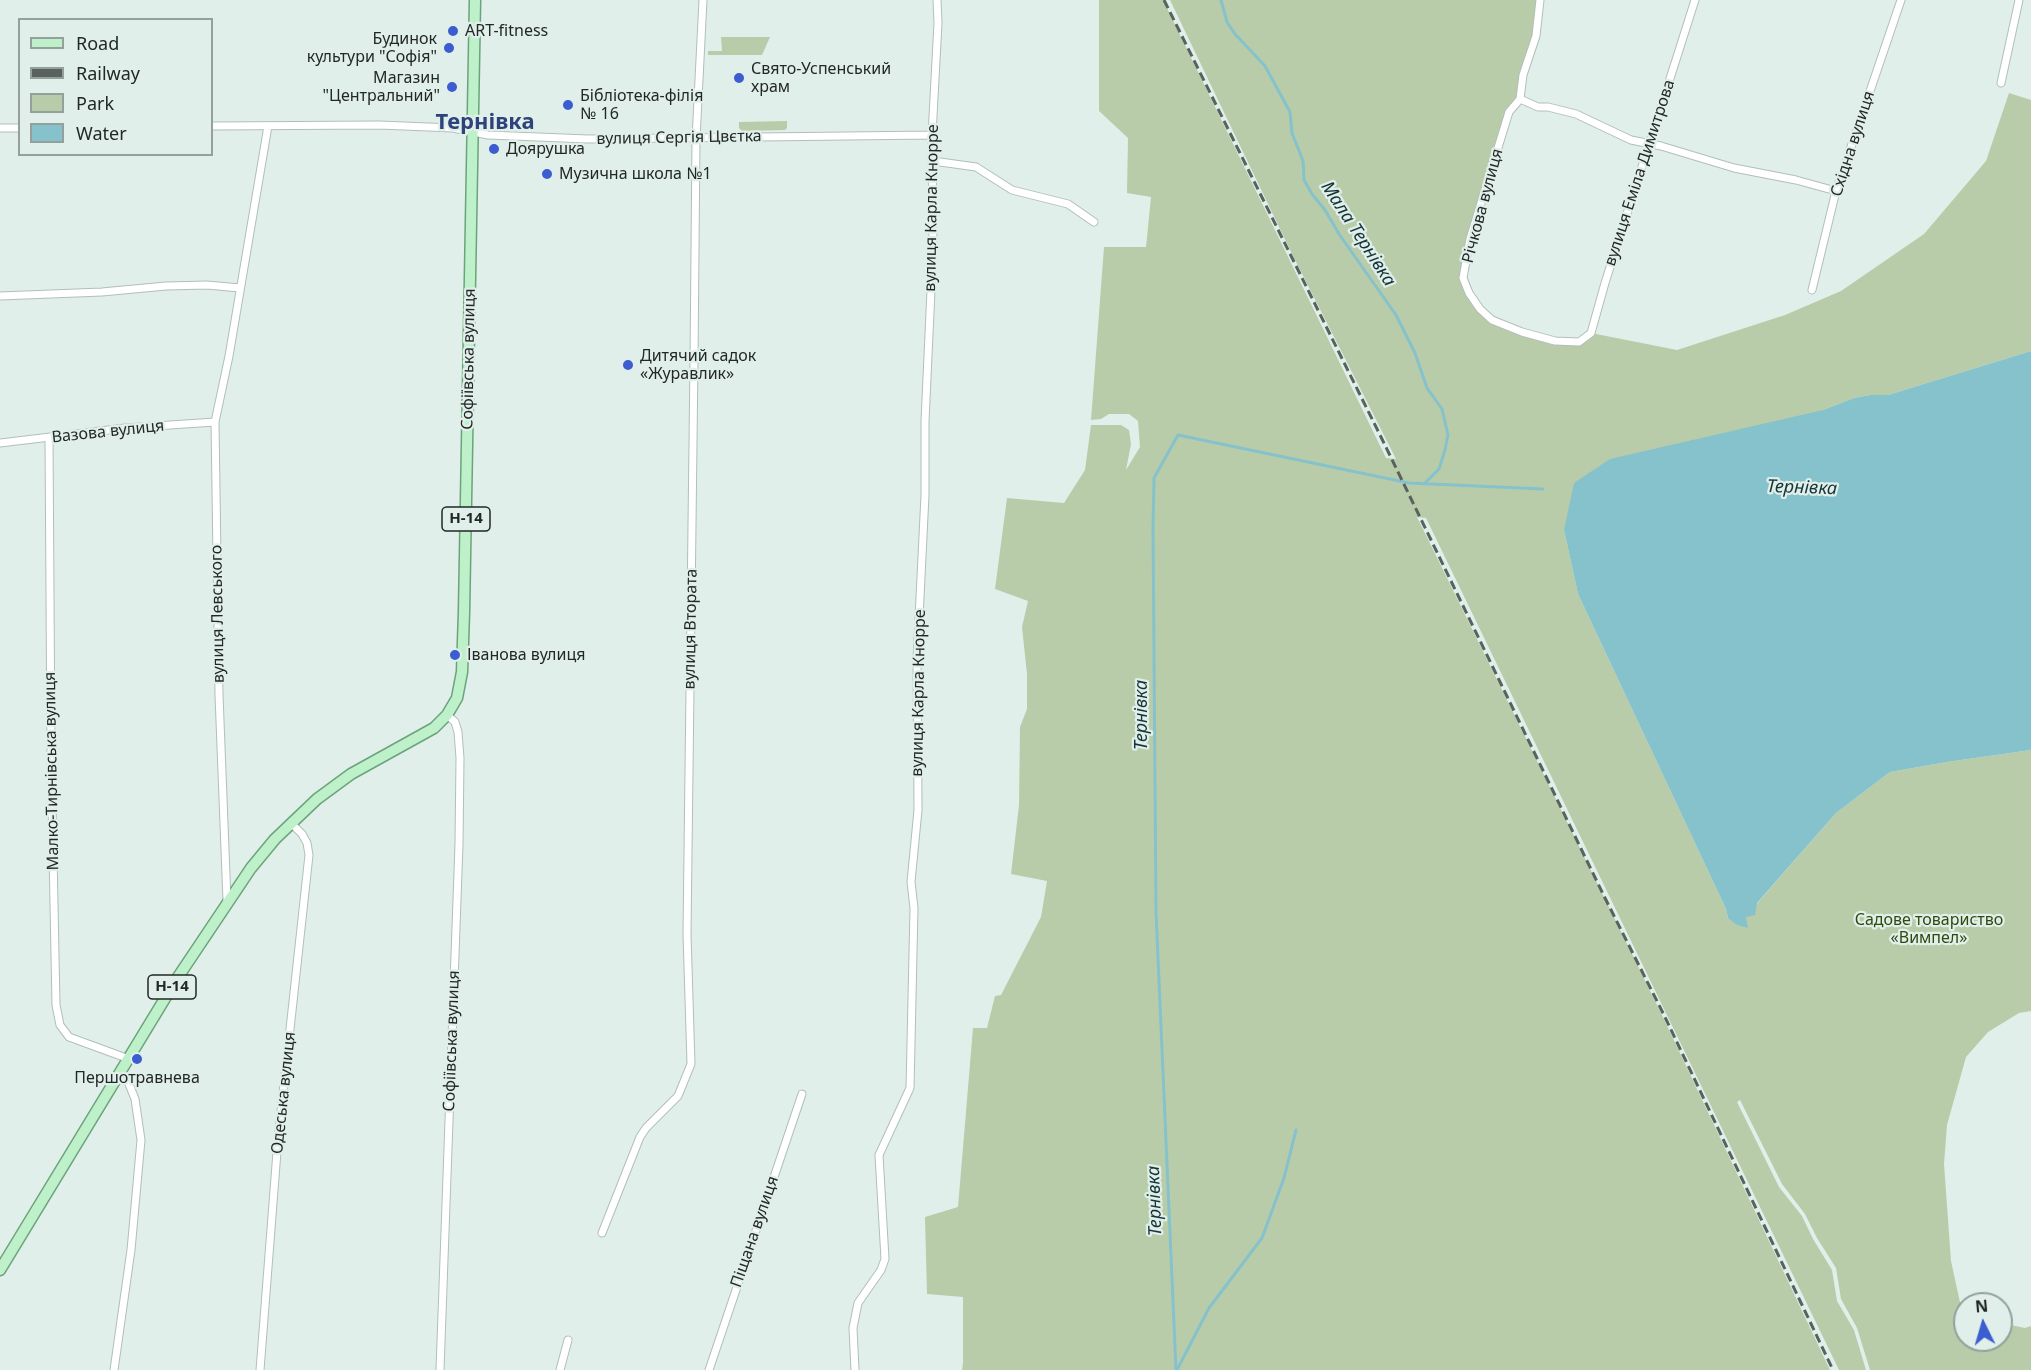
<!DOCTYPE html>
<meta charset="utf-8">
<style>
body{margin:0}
#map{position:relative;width:2031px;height:1370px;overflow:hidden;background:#e1efea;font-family:"Noto Sans",sans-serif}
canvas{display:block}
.legend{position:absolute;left:18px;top:18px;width:195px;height:138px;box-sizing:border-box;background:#e1efea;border:2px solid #959f9c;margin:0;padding:8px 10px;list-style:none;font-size:18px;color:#222826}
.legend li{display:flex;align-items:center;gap:12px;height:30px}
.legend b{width:30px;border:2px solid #959f9c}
.north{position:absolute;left:1953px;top:1292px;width:60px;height:60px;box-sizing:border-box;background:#e1efea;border:2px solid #959f9c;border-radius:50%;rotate:355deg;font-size:16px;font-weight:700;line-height:24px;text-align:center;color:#222826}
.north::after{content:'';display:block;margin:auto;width:21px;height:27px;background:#3b5dcf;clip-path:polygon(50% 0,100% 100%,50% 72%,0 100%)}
</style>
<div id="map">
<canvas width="2031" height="1370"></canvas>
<ul class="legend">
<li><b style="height:8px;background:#bef0ca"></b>Road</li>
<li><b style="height:8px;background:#59625f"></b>Railway</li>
<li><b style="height:16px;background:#b9cca9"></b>Park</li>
<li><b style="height:16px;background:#86c2cc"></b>Water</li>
</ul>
<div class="north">N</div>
</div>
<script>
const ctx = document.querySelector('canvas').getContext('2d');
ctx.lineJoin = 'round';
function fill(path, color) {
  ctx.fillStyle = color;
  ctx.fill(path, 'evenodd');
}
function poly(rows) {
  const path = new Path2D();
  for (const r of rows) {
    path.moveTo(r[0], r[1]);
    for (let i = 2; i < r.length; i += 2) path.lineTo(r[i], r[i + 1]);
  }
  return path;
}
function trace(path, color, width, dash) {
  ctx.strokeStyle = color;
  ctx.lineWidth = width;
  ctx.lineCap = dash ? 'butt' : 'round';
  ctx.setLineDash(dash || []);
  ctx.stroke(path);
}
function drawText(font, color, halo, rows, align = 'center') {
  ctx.font = font + ' "Noto Sans",sans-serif';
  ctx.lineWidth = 4.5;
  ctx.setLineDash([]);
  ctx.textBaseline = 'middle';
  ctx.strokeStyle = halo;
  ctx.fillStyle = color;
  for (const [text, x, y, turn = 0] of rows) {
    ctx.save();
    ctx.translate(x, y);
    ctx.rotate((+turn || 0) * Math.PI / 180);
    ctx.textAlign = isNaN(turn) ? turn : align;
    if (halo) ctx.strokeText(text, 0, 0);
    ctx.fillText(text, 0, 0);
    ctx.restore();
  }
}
fill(poly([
 [1099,0,1163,0,1386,458,1396,459,1293,256,1170,0,1538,0,1533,36,1518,83,1518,96,1507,111,1462,260,1461,278,1491,322,1555,343,1576,346,1589,339,1591,333,1677,350,1785,315,1841,291,1924,234,1986,161,2009,93,2031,100,2031,351,1888,395,1870,395,1854,398,1823,410,1564,530,1578,594,1726,909,1728,918,1746,916,1836,813,1890,772,1947,762,2031,750,2031,1011,2019,1013,1988,1032,1966,1057,1947,1125,1944,1164,1951,1261,1963,1316,1965,1317,1965,1340,2001,1340,2001,1323,2025,1328,2031,1326,2031,1370,1870,1370,1857,1328,1841,1299,1836,1268,1817,1238,1805,1214,1782,1184,1740,1100,1737,1102,1779,1187,1802,1216,1813,1239,1832,1270,1837,1301,1854,1330,1866,1370,1839,1370,1426,518,1417,517,1662,1015,1830,1370,962,1370,963,1363,963,1297,927,1294,925,1217,958,1207,973,1028,987,1028,995,996,1001,995,1041,917,1047,881,1011,874,1019,805,1020,727,1027,709,1027,674,1022,627,1028,601,995,589,1007,498,1064,503,1085,470,1091,425,1121,425,1129,430,1131,444,1126,470,1140,447,1138,421,1129,414,1109,414,1101,419,1091,420,1104,247,1146,247,1151,197,1127,193,1128,138,1099,111],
 [721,37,770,37,762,55,708,55,708,51,722,51],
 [787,121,787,128,785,130,742,131,739,128,739,122]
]), '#b9cca9');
fill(poly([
 [2031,351,2031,750,1947,762,1890,772,1836,813,1757,903,1755,915,1746,917,1748,928,1737,925,1728,918,1726,909,1578,594,1564,530,1574,483,1610,459,1823,410,1854,398,1870,395,1888,395]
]), '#86c2cc');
trace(poly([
 [1221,0,1227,22,1235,34,1265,66,1290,112,1292,133,1303,161,1304,180,1312,194,1325,210,1339,234,1396,315,1415,353,1427,388,1442,409,1448,435,1445,450,1439,469,1424,484],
 [1176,1370,1156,912,1153,527,1154,478,1178,435,1409,483,1543,489],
 [1177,1370,1209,1308,1262,1238,1284,1178,1296,1130]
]), '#86c2cc', 3);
const minor = poly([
 [1540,0,1536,36,1523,75,1520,99,1509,112,1470,239,1463,278,1469,293,1480,309,1492,320,1522,332,1555,341,1579,342,1591,333,1605,283,1695,0],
 [2001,83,2019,0],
 [1520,99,1538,107,1548,107,1576,114,1631,140,1661,146,1734,168,1796,180,1836,191],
 [212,126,379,125,453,128,488,135,588,139,932,135],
 [0,128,20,128],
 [933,161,976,167,1012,190,1068,204,1094,222],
 [1812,290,1836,191,1901,0],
 [0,296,102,292,166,286,207,285,240,288],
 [49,438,51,752,56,1005,60,1025,69,1037,129,1059],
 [0,443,125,428,215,422],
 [227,901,219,695,215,422,229,356,268,126],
 [602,1233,640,1137,646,1128,678,1096,691,1064,687,934,694,361,696,139,703,0],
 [114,1370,131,1250,141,1140,135,1099,127,1079],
 [260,1370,278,1139,309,855,307,843,302,834,291,823],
 [440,1370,459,844,460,758,458,732,455,722,447,715],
 [560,1370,568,1340],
 [709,1370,802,1094],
 [855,1370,853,1328,858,1303,881,1270,885,1259,879,1155,910,1088,914,908,911,882,918,810,917,659,925,495,925,421,933,247,932,135,938,23,937,0]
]);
const primary = poly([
 [0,1270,178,977,251,868,275,839,317,799,351,774,434,728,447,715,457,698,462,672,464,612,475,0]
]);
trace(minor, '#b1bfba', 9);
trace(primary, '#6ba47a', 13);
trace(minor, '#fff', 7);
trace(primary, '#bef0ca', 10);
trace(poly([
 [1164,0,1381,437,1605,898,1664,1015,1833,1370]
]), '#59625f', 3, [9, 4.5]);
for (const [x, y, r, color] of [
 [453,31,6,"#3b5dcf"],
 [449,48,6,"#3b5dcf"],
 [739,78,6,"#3b5dcf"],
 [452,87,6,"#3b5dcf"],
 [568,105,6,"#3b5dcf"],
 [494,149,6,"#3b5dcf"],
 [547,174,6,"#3b5dcf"],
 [628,365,6,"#3b5dcf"],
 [455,655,6,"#3b5dcf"],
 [137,1059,6,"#3b5dcf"]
]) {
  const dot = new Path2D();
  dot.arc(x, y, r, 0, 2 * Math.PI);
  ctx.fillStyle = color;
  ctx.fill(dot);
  trace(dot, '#e1efea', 2);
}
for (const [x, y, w] of [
 [466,519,48],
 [172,987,48]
]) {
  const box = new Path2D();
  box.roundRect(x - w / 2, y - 12, w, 24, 4.5);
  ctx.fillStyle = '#e1efea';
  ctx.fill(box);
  trace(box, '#222826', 1.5);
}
drawText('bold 15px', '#222826', null, [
 ["Н-14",466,519],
 ["Н-14",172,987]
]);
drawText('16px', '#222826', '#e1efea', [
 ["ART-fitness",465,31],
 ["Будинок",437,39,"right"],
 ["культури \"Софія\"",437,57,"right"],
 ["Свято-Успенський",751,69],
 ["храм",751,87],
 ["Магазин",440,78,"right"],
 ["\"Центральний\"",440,96,"right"],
 ["Бібліотека-філія",580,96],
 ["№ 16",580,114],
 ["Доярушка",506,149],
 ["Музична школа №1",559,174],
 ["Дитячий садок",640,356],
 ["«Журавлик»",640,374],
 ["Іванова вулиця",467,655],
 ["Першотравнева",137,1078,"center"]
], 'left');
drawText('16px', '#222826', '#e1efea', [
 ["вулиця Сергія Цвєтка",679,138,-1],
 ["Східна вулиця",1853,144,-72],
 ["вулиця Еміла Димитрова",1640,173,-72],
 ["Річкова вулиця",1483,206,-75],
 ["вулиця Карла Кнорре",932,208,-89],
 ["Софіївська вулиця",469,359,-89],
 ["Вазова вулиця",108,432,-6],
 ["вулиця Левського",218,614,-91],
 ["вулиця Втората",691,629,-89],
 ["вулиця Карла Кнорре",919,693,-89],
 ["Малко-Тирнівська вулиця",52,771,-91],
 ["Софіївська вулиця",452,1041,-88],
 ["Одеська вулиця",284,1093,-84],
 ["Піщана вулиця",755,1232,-71]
]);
drawText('16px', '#2e4a0c', '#e1efea', [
 ["Садове товариство",1929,920],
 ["«Вимпел»",1929,938]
]);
drawText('italic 18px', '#153439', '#e1efea', [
 ["Мала Тернівка",1358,234,57],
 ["Тернівка",1802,488,2],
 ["Тернівка",1142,715,-90],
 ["Тернівка",1155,1201,-92]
]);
drawText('bold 22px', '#2e427b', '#e1efea', [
 ["Тернівка",485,123]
]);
</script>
